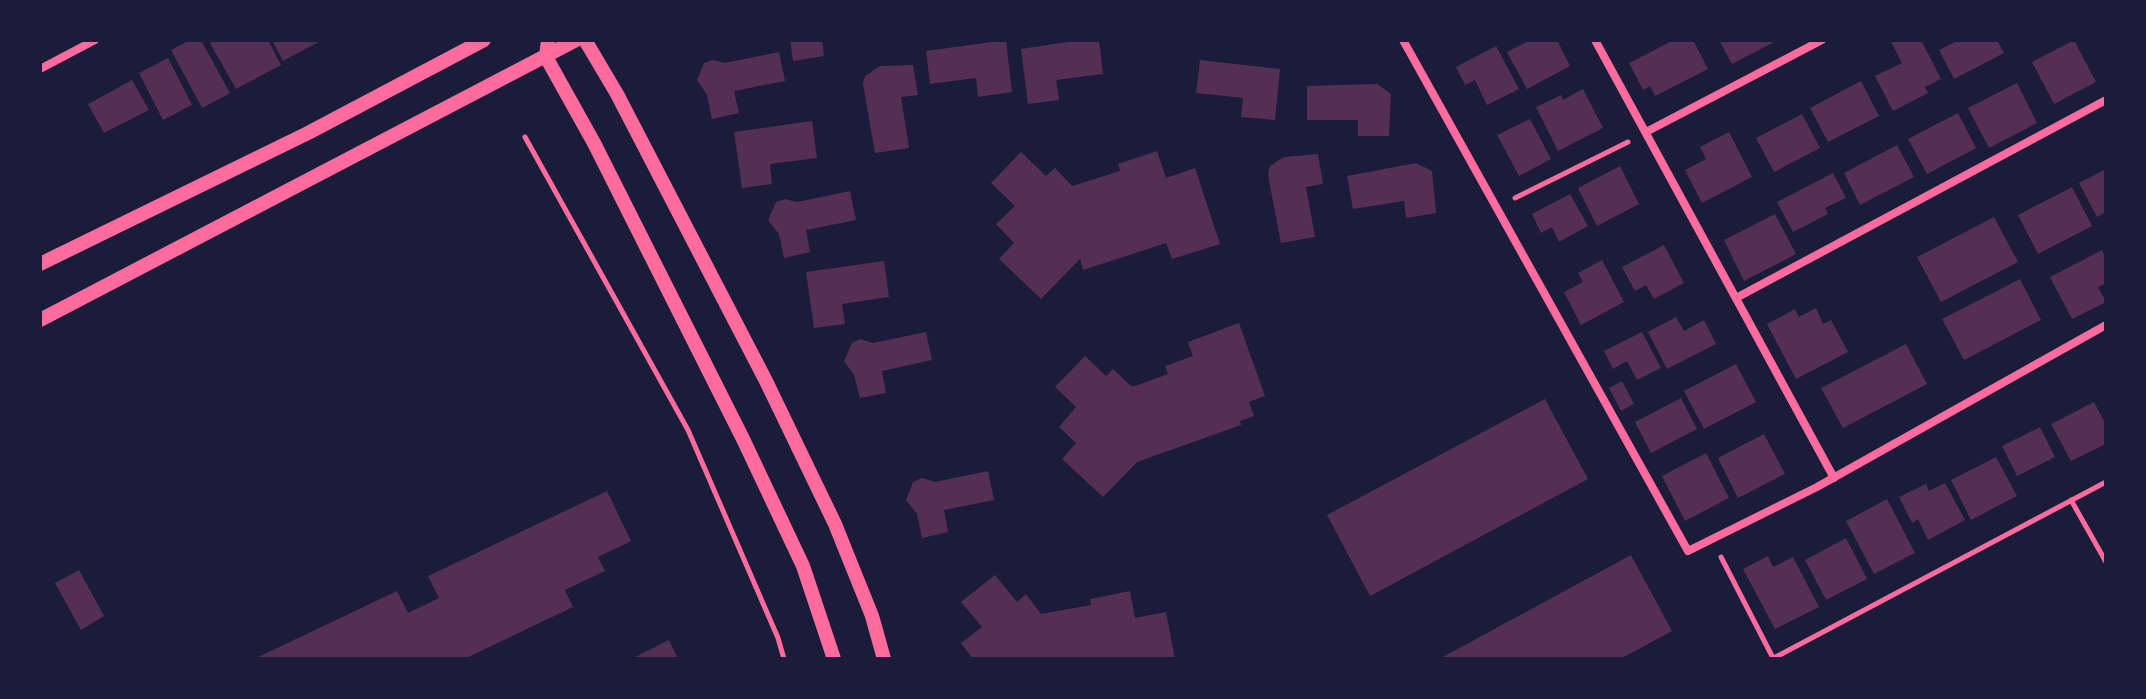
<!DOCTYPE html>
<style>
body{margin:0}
#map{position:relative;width:2146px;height:699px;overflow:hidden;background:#1b1b3a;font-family:Quicksand,sans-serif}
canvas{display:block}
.frame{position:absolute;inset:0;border:42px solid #1b1b3a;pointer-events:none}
</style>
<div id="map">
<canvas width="2146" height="699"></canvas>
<div class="frame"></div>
</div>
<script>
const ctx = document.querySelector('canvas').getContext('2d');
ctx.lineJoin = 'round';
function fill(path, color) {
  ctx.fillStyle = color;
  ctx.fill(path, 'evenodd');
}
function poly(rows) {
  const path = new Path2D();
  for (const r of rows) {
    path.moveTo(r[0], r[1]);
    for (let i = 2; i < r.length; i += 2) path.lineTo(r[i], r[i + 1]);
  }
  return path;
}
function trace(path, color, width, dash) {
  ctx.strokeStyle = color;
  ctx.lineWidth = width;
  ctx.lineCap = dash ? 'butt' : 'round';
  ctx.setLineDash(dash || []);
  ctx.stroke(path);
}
fill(poly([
 [190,40,201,40,230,93,202,108,171,50],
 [215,40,268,40,281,65,236,89,210,43],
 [272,40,322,40,283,61],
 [790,40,822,40,824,56,793,61],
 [1006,40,1012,92,978,97,976,78,930,84,926,51],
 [1081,40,1099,40,1103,74,1056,80,1059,100,1028,104,1021,49],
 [1530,40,1557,40,1570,66,1527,89,1507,52],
 [1674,40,1693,40,1708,69,1655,96,1650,86,1643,90,1629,63],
 [1719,40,1778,40,1732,64],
 [1890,40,1921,40,1941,79,1925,87,1928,93,1893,111,1875,76,1902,63],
 [1959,40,1997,40,2004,53,1954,79,1939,50],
 [2074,40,2096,82,2054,104,2032,62],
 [1496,46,1519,89,1487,105,1475,80,1465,85,1456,67],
 [779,52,785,81,734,91,739,113,712,119,707,95,697,80,704,63,713,60,725,63],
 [168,58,192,105,163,120,139,73],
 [1200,60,1280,69,1275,120,1241,117,1243,98,1196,93],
 [913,65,918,95,901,97,909,148,875,153,863,84,865,76,880,66],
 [132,80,149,110,104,133,88,104],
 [1861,81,1879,116,1828,142,1810,108],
 [2017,83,2037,123,1989,148,1968,108],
 [1377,84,1391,94,1389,136,1358,136,1358,120,1307,120,1307,86],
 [1583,89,1603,128,1558,151,1536,107,1561,95,1563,100],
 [1958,113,1976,148,1927,174,1908,139],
 [1802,114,1820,148,1774,172,1756,138],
 [1530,119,1551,159,1519,176,1497,135],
 [812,121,817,158,770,164,772,184,742,188,734,132],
 [1729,132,1752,177,1702,203,1685,170,1706,159,1700,147],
 [1897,145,1914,177,1860,205,1844,173],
 [1157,151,1166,178,1195,168,1220,244,1172,259,1166,243,1083,270,1080,259,1041,299,999,259,1014,243,996,224,1015,206,991,183,1021,152,1046,176,1055,168,1072,186,1120,171,1118,164],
 [1318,154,1323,184,1306,187,1315,237,1281,243,1268,175,1270,166,1284,157],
 [1416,163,1432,171,1436,213,1406,218,1404,201,1353,209,1347,176],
 [1620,166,1639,204,1597,226,1578,188],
 [2106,169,2106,212,2097,217,2079,183],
 [1833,173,1846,198,1825,208,1828,214,1793,232,1777,202],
 [2072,187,2092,226,2038,254,2018,215],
 [850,191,856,220,806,230,810,252,784,258,779,234,768,220,776,202,785,199,797,202],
 [1570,194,1588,226,1559,242,1552,227,1541,233,1532,214],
 [1775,214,1796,254,1744,281,1724,240],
 [1994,217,2018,262,1941,302,1917,257],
 [1664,245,1684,283,1654,299,1646,285,1635,291,1622,267],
 [2102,250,2106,259,2106,283,2098,287,2106,302,2072,319,2050,277],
 [1602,260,1624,302,1581,325,1564,292,1583,282,1578,273],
 [884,261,889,297,842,304,845,324,814,328,806,272],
 [2020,279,2041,320,1964,360,1942,319],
 [1816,308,1823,324,1831,320,1848,352,1796,379,1767,324,1795,309,1799,317],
 [1676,317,1684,331,1704,320,1716,344,1667,369,1648,332],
 [1239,323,1265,396,1249,402,1254,416,1240,421,1241,425,1137,462,1103,497,1062,459,1076,443,1059,427,1076,407,1055,387,1085,356,1106,376,1113,369,1131,386,1135,386,1168,374,1165,366,1193,356,1188,342],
 [926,332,932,360,882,371,886,393,860,398,854,375,844,361,852,343,860,339,873,343],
 [1642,332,1661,368,1637,380,1627,361,1613,369,1604,351],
 [1906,344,1927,384,1843,428,1821,388],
 [1736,364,1756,402,1704,429,1684,391],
 [1622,381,1634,404,1621,411,1609,388],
 [1681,398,1697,429,1651,453,1635,422],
 [1545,399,1588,479,1370,596,1327,515],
 [2094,402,2106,425,2106,444,2071,461,2051,424],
 [2040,427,2055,457,2017,476,2002,446],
 [1764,434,1785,474,1738,498,1718,458],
 [1706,453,1729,498,1685,521,1662,476],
 [1996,457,2017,496,1971,520,1951,480],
 [988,471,994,500,944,510,948,532,922,538,917,514,906,500,913,482,922,478,935,482],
 [1945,483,1965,520,1928,540,1918,519,1912,523,1899,497,1926,484,1929,491],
 [607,491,631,541,598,557,605,571,565,590,573,607,464,659,254,659,397,591,408,613,439,598,428,576],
 [1887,499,1915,553,1874,574,1846,521],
 [1846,538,1867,579,1826,600,1805,560],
 [1631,555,1672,631,1620,659,1439,659],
 [1768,556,1773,567,1793,557,1819,607,1775,629,1743,569],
 [79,570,104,616,81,630,55,583],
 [995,575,1017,602,1026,594,1041,614,1091,605,1090,599,1130,591,1135,618,1166,612,1175,659,973,659,961,643,982,627,961,602],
 [669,640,678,659,631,659]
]), '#542f53');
trace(poly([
 [525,137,688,430,778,638,784,659],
 [1515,198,1628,142],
 [2071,500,2106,562],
 [1721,557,1773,658],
 [1772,659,2106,482]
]), '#ff6b9d', 5);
trace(poly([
 [1403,40,1688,551,1817,487,2106,325],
 [1595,40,1834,478],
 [40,69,95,40],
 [1646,132,1822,40],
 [1736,298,2106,100]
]), '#ff6b9d', 8);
trace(poly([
 [548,40,546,57,594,143,743,439,803,566,834,659],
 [585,40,617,94,766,381,835,524,872,616,884,659],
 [40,264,308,133,484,40],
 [40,320,576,40]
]), '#ff6b9d', 14);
</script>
